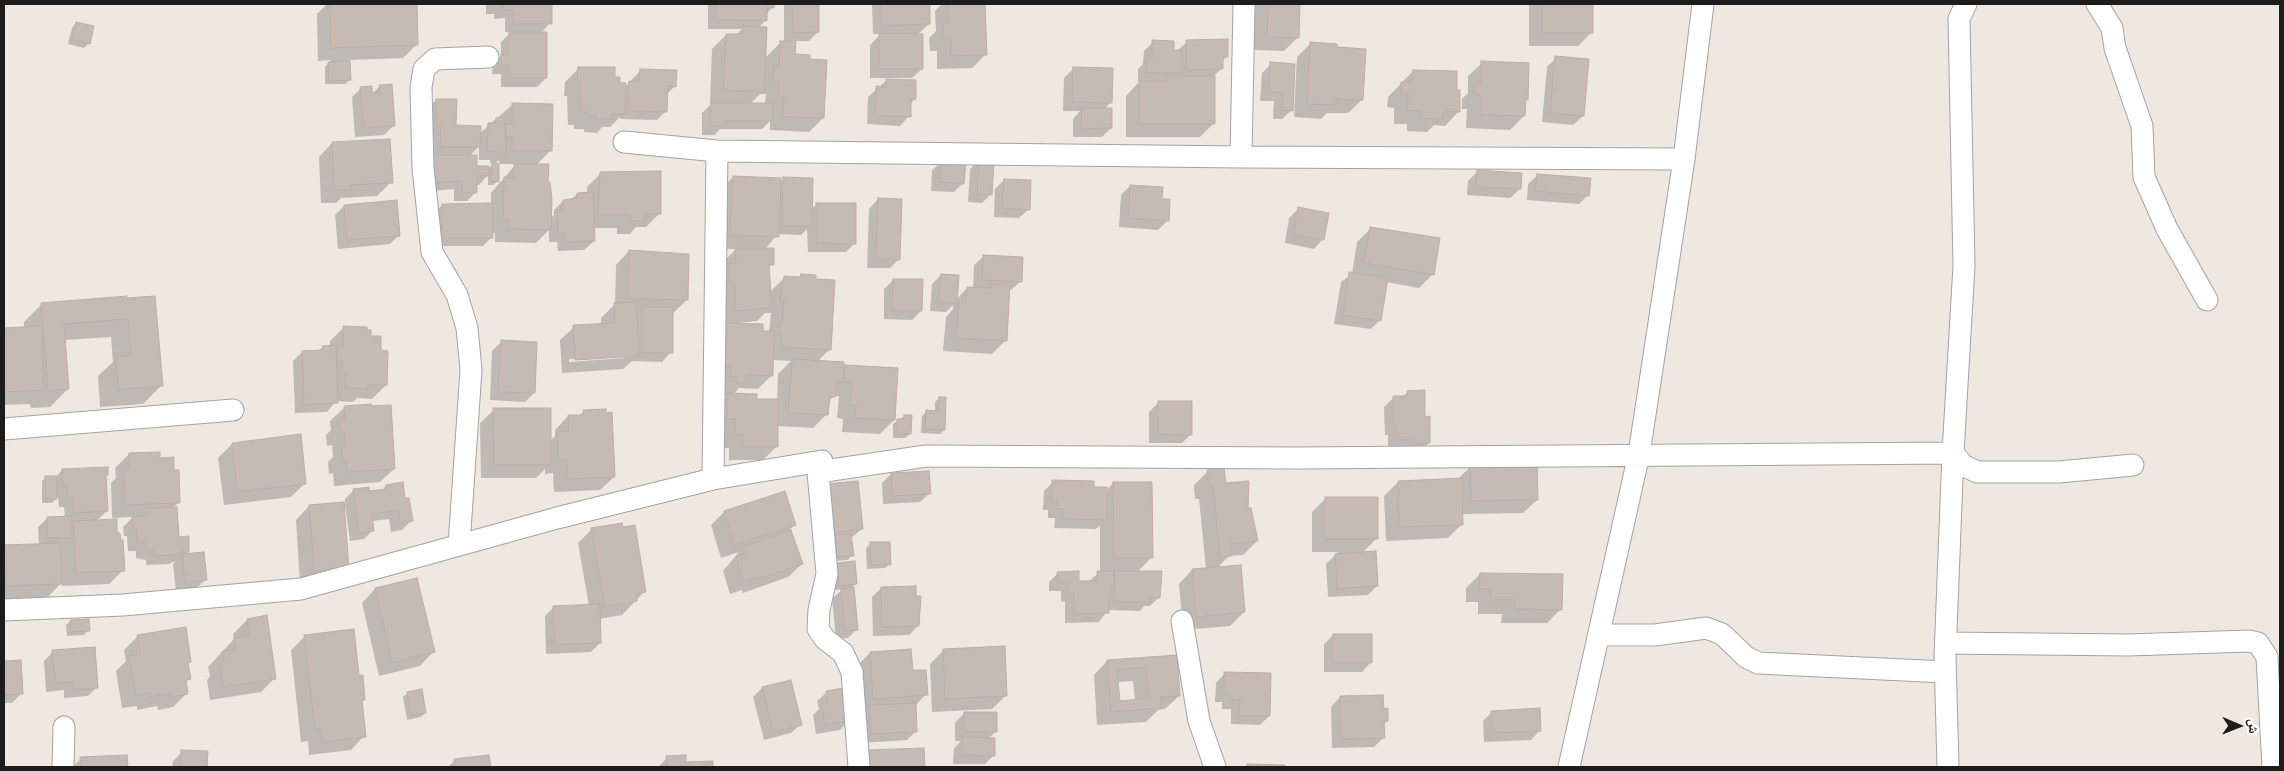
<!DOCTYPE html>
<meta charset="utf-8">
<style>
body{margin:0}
#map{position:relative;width:2284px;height:771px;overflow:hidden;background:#eee8e1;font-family:"Titillium Web","Noto Naskh Arabic",sans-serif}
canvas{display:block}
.frame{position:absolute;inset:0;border:5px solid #1c1c1c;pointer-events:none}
.north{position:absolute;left:2214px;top:701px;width:50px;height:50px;-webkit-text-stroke:4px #fff;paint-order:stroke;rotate:91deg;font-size:14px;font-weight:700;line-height:20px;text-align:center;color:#1c1c1c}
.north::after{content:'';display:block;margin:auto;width:18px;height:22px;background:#1c1c1c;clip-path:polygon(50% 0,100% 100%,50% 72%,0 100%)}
</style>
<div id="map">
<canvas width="2284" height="771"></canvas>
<div class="frame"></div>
<div class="north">ش</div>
</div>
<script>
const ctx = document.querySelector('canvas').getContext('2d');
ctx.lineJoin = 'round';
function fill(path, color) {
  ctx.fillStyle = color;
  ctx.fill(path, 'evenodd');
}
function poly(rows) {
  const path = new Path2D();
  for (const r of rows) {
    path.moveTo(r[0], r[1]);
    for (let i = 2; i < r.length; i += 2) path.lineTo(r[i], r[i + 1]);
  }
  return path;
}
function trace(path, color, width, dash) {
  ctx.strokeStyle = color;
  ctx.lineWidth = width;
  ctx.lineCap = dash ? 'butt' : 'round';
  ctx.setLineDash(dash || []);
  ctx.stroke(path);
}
fill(poly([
 [327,4,357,4,357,6,416,4,417,44,403,58,349,60,350,80,345,84,325,84,325,67,331,60,318,61,317,14],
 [483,4,551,4,550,23,541,33,546,78,537,87,501,87,501,74,492,74,493,64,501,56,501,42,511,32,505,32,505,18,494,19,494,14,486,14,486,4],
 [708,4,773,4,773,7,766,14,766,20,758,28,765,58,781,42,784,42,784,4,817,4,818,32,809,41,795,41,794,56,823,118,809,132,770,130,770,121,762,129,720,129,715,135,702,135,702,113,712,103,710,103,712,49,726,35,736,35,742,29,708,29],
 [760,94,766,94,765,104,750,104],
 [872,4,928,4,929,24,917,35,922,69,912,78,870,78,870,45,881,34,873,34],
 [942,4,984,4,986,54,972,68,937,69,937,51,930,51,929,38,936,31,935,11],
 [1255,4,1299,4,1298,37,1284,51,1254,50],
 [1529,4,1591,4,1591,33,1578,46,1529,46],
 [76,23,89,43,84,48,68,44,72,28],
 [1153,42,1177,51,1187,42,1227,56,1222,61,1222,68,1213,77,1214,123,1200,137,1126,137,1126,96,1140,81,1138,81,1138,69,1143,64,1144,51],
 [1310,44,1336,49,1362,100,1348,113,1327,113,1321,119,1294,117,1297,57],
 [1556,58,1583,116,1573,125,1542,122,1547,67],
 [1482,63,1527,99,1524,102,1524,116,1510,130,1466,128,1467,109,1462,109,1462,99,1468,93,1468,76],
 [1271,64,1292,110,1282,119,1273,119,1274,101,1260,101,1262,73],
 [579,68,614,78,624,88,640,71,675,86,666,95,666,111,657,120,620,119,620,117,610,127,602,127,597,133,584,132,584,129,574,129,574,125,568,125,567,96,564,96,565,82],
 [1074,68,1111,102,1104,109,1111,128,1102,137,1073,137,1073,119,1080,111,1063,111,1064,78],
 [1413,71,1456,92,1458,112,1445,126,1434,125,1427,132,1407,131,1407,124,1394,124,1394,108,1387,107,1388,97],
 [888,79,915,99,910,104,909,116,900,126,867,124,868,97],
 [380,86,394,125,384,135,355,137,352,97,361,88,371,95],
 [436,100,455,126,479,134,513,104,551,150,536,165,547,183,550,219,554,215,554,210,563,201,569,201,577,194,587,194,587,187,601,173,660,213,646,227,636,227,630,234,617,234,617,228,593,228,594,241,584,250,558,251,557,242,549,242,549,230,536,243,495,242,495,233,492,233,492,237,483,246,433,246,433,214,442,205,491,205,491,193,516,164,499,164,499,160,494,165,498,181,493,185,488,185,488,175,479,185,476,185,476,192,467,201,454,201,454,189,421,192,427,109],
 [479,146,479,160,490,160,490,163,494,163,488,169,476,167,469,157],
 [332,143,391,182,377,196,341,198,336,203,321,203,319,157],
 [979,160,991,194,982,203,968,202,970,169],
 [942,161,963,183,954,192,931,191,932,170],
 [1477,172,1520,189,1510,198,1467,195,1468,181],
 [1538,175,1588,195,1579,204,1527,200,1528,184],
 [733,177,780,183,784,179,811,209,817,204,855,243,846,252,808,252,807,229,801,235,778,234,765,249,772,264,768,268,770,292,784,278,830,349,817,362,842,370,845,366,894,420,880,434,842,432,843,419,837,418,839,396,834,396,828,402,827,414,813,428,777,426,777,446,763,460,729,460,729,448,721,448,714,408,727,396,724,396,714,338,729,323,722,324,722,263,736,249,717,249,719,191],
 [765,313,771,313,769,332,738,325,738,323,757,321],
 [772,360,791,361,778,374,777,401,756,401,733,395,739,388,758,389,772,375],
 [1004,180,1029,209,1019,218,994,217,995,189],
 [1130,186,1160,200,1167,221,1158,230,1119,227,1121,195],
 [878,199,899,259,890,268,867,268,869,209],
 [344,206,399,235,390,244,338,249,335,215],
 [1298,209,1323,239,1314,249,1285,243,1289,218],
 [1371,228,1433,274,1419,288,1386,282,1380,320,1371,329,1334,324,1341,282,1352,274,1357,242],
 [629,251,687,300,672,314,671,352,662,362,632,361,623,369,562,373,560,340,574,327,601,325,601,318,615,304,616,265],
 [625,356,625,358,569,362,569,359],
 [984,256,1021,281,1011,290,1009,290,1006,340,992,354,943,351,946,317,953,309,953,305,946,312,930,311,932,284,941,275,956,300,967,288,973,289,974,265],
 [893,280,921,311,912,320,884,319,884,289],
 [154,298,161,386,143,404,100,407,98,376,113,362,111,337,64,340,68,389,50,407,31,408,30,404,4,405,4,329,24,328,24,322,42,304],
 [344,327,369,337,380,351,386,385,372,399,357,398,353,402,336,401,327,412,295,413,293,361,302,352,318,351,323,347,330,347,330,341],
 [501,342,534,393,525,402,490,400,492,351],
 [1408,392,1424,418,1429,443,1420,452,1388,449,1388,435,1385,435,1384,407,1393,398,1402,397],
 [939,398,944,430,940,434,921,433,922,416,926,412,935,412,935,402],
 [1158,403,1191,434,1182,443,1149,443,1149,412],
 [344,408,394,469,380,482,334,486,333,473,329,474,328,462,333,457,332,445,327,446,326,435,331,430,330,421],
 [494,410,550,441,555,436,555,430,568,416,579,416,584,411,614,477,600,490,554,492,553,473,545,474,545,469,536,478,481,478,480,423],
 [904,416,910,434,905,438,893,438,893,424],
 [232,444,305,483,291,497,224,505,218,458],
 [129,454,159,459,173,472,178,503,173,508,178,538,188,552,185,555,205,580,196,589,176,591,173,564,176,561,169,564,146,565,146,560,136,558,136,551,128,551,127,536,124,536,123,527,133,517,112,518,111,483,116,478,115,468],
 [1471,466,1537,500,1523,513,1462,514,1462,524,1448,538,1386,541,1384,496,1398,482,1457,480],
 [62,470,107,474,105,477,107,511,96,521,116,534,123,570,109,584,62,586,62,582,47,598,4,599,4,547,39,545,38,527,48,518,65,518,64,507,59,507,58,497,52,503,42,503,42,481,46,477,56,477],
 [1208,471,1225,484,1257,541,1243,555,1229,556,1217,568,1244,612,1230,626,1183,630,1179,584,1192,570,1206,569,1199,499,1195,499,1194,485],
 [891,474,930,493,920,502,883,504,882,483],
 [1053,482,1106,491,1113,483,1152,557,1137,572,1159,597,1150,606,1144,606,1140,611,1108,610,1099,622,1065,623,1065,601,1061,602,1061,591,1049,591,1049,582,1058,573,1078,582,1088,582,1100,572,1100,525,1096,529,1054,528,1055,518,1048,518,1048,510,1043,510,1044,491],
 [386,486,404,500,411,521,402,530,391,532,389,519,372,521,373,530,364,539,350,541,345,505,343,505,348,568,300,584,296,520,309,506,345,504,345,499,354,490,368,493,381,491],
 [817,494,862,529,851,538,852,555,848,560,833,561],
 [1326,498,1376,539,1362,553,1377,586,1368,595,1328,597,1326,564,1338,552,1312,552,1312,512],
 [724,512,794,525,787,533,802,564,788,577,743,593,742,590,730,594,723,571,739,552,721,558,711,525],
 [592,529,645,591,622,615,599,619,600,643,591,652,546,654,545,616,554,607,589,606,578,543],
 [870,544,889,564,885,568,867,569,866,548],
 [837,565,856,584,850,589,857,629,848,638,836,639,832,599,843,589,835,590,833,569],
 [1480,574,1561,609,1547,623,1501,623,1502,614,1478,614,1478,602,1466,602,1466,588],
 [416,580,433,652,420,666,379,676,362,603,375,589],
 [881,588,915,597,918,626,909,635,873,636,872,597],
 [247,620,275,678,261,692,210,700,207,680,210,676,208,667,234,639,233,634],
 [71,621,88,630,84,635,67,636,66,625],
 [1333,635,1371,662,1362,672,1324,672,1324,644],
 [138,636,190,662,187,665,189,679,185,683,186,694,173,707,158,710,157,706,137,710,137,706,122,708,116,671,126,661,124,650],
 [305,636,358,677,364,700,361,703,364,736,351,750,309,755,308,741,301,742,291,650],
 [910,650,912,672,926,694,915,706,916,731,907,740,862,743,856,667,870,653],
 [944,650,1006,695,992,709,932,712,930,664],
 [53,652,97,687,88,696,64,698,64,690,46,692,44,661],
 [1176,656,1179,696,1165,709,1158,710,1146,722,1097,725,1094,675,1107,661],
 [1133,681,1135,700,1119,702,1117,682],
 [20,661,21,694,12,703,4,703,4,662],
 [1225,673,1269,716,1260,725,1231,724,1231,709,1222,709,1222,702,1215,702,1216,683],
 [762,688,801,724,791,733,764,740,753,697],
 [827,692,849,720,840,730,816,734,813,715,819,709,817,701],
 [408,693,425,713,421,717,407,720,403,697],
 [1340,697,1382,710,1387,721,1383,725,1383,738,1374,747,1332,748,1331,707],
 [1492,712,1540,730,1531,740,1484,742,1483,721],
 [964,713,996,731,988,739,994,755,985,764,953,764,954,748,961,741,955,741,955,723],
 [923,749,923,767,852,767],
 [182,752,206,752,206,767,172,767,173,761],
 [126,756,126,767,72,767,81,759],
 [488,756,489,767,448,767,455,760],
 [667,758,685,764,712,762,712,767,658,767]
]), '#0003');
const building = poly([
 [330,4,417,4,418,45,331,48,330,4],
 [494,4,552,4,552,24,513,24,514,10,502,10,503,6,494,4],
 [717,4,774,4,774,8,767,7,767,21,717,20,717,4],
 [792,4,819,4,819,32,793,33,792,4],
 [881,4,930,4,930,24,881,26,881,4],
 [949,4,985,4,987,55,951,56,950,38,943,38,942,23,949,22,949,4],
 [1268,4,1300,4,1299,38,1267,37,1268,4],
 [1542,4,1593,4,1593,33,1542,33,1542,4],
 [76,22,94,26,90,44,72,40,76,22],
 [743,26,767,27,764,92,723,90,726,34,743,34,743,26],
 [509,32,547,32,547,78,509,78,509,66,501,66,501,54,509,54,509,32],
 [879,34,923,34,923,69,879,69,879,34],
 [1228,39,1228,57,1223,57,1223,69,1187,70,1186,40,1228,39],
 [1152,40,1174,41,1174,50,1182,50,1182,73,1146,73,1147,59,1152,59,1152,40],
 [780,41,796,41,795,54,810,55,810,59,827,60,824,118,783,117,784,96,778,96,779,81,773,81,774,65,779,65,780,41],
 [1310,42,1337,44,1337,47,1366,49,1363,100,1336,99,1336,105,1307,104,1310,42],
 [1555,56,1589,59,1584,116,1550,113,1555,56],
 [350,61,351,80,329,81,328,62,350,61],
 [1481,61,1529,63,1528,100,1526,99,1525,116,1480,115,1480,95,1475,95,1475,84,1481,84,1481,61],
 [1270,62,1295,64,1293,111,1282,110,1283,93,1269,92,1270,62],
 [578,67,615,67,615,77,620,77,620,83,626,83,625,114,612,114,612,119,597,119,597,116,587,115,587,112,581,112,580,82,577,82,578,67],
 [1073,67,1113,68,1112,103,1072,102,1073,67],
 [640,69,677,70,676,87,668,86,667,112,629,111,629,81,639,82,640,69],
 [1413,70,1457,71,1457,90,1460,90,1460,112,1443,112,1442,119,1420,118,1421,111,1407,110,1408,94,1401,94,1401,82,1412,82,1413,70],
 [1167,76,1215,76,1215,124,1139,124,1139,81,1167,81,1167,76],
 [886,79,916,80,916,99,911,99,911,117,875,116,876,86,886,87,886,79],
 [392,84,395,126,364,128,360,87,372,86,372,93,380,93,379,85,392,84],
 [436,99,457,99,456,125,481,126,480,147,440,147,441,127,436,127,436,99],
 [512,103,553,104,552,151,512,151,512,137,506,137,506,124,512,124,512,103],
 [711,103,773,103,773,121,725,121,725,126,710,126,711,103],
 [1081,108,1112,108,1112,128,1082,129,1081,108],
 [496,118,505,118,506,155,499,154,499,152,487,151,488,123,496,123,496,118],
 [390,139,393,183,351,185,351,190,334,190,332,142,390,139],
 [427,155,477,155,477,166,489,166,489,176,477,176,477,193,462,193,462,181,430,183,427,155],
 [979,159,994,160,992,195,977,194,979,159],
 [941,160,966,161,964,184,940,182,941,160],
 [492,163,499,164,499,182,491,181,492,163],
 [514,164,549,164,548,182,550,182,552,200,551,230,508,229,509,220,503,220,504,177,514,178,514,164],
 [1477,170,1522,173,1521,189,1476,187,1477,170],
 [661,171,661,214,644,214,645,221,630,221,630,215,598,215,600,172,661,171],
 [1537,174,1591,178,1589,196,1535,191,1537,174],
 [733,176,781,178,779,237,730,235,733,176],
 [783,177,813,178,812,226,782,226,783,177],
 [1004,179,1031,180,1030,210,1002,208,1004,179],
 [1130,185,1163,187,1162,199,1170,199,1169,221,1128,218,1130,185],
 [593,192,595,241,566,242,566,233,558,234,557,210,563,210,563,200,577,198,577,193,593,192],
 [878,198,902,199,900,260,876,259,878,198],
 [397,200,400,236,347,240,344,205,397,200],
 [493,203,493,238,442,238,442,204,493,203],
 [816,203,856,203,856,244,816,243,816,203],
 [1298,207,1329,213,1324,240,1293,234,1298,207],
 [1370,227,1440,238,1434,275,1364,263,1370,227],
 [735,248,774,248,774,265,769,265,772,308,735,311,735,282,729,282,729,263,736,264,735,248],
 [629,250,689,254,688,300,628,299,629,250],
 [983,255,1023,257,1022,282,982,280,983,255],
 [1349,272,1388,278,1381,321,1343,315,1349,272],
 [801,274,816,275,816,279,835,280,831,350,781,347,782,334,778,334,779,323,782,323,784,300,780,300,784,276,800,277,801,274],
 [941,274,959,275,957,304,938,302,941,274],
 [893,279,923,279,922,311,892,311,893,279],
 [991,284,1010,284,1007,341,956,338,959,302,966,302,967,287,991,288,991,284],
 [127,296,126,298,155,296,163,386,118,390,116,357,131,356,128,319,64,324,69,389,48,391,41,303,127,296],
 [636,302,639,356,575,360,573,325,615,323,614,303,636,302],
 [642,307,673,307,673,353,642,353,642,307],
 [727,323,763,324,763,331,774,331,773,376,747,375,747,383,737,383,737,377,730,377,731,366,722,366,723,341,727,341,727,323],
 [42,326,44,390,4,392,4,328,42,326],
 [343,326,367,327,367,330,371,330,371,336,381,336,381,350,388,351,387,385,368,385,368,389,345,388,346,373,342,372,342,361,337,361,337,347,343,347,343,326],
 [501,340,537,342,535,393,498,392,501,340],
 [336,345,338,403,304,405,302,351,323,350,322,346,336,345],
 [792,359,844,362,843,382,836,382,835,397,830,397,828,415,788,413,792,359],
 [845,365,898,368,895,420,855,418,856,405,850,405,852,383,844,382,845,365],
 [1425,390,1425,417,1430,416,1430,443,1415,444,1415,440,1397,440,1397,426,1393,426,1393,396,1408,396,1407,391,1425,390],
 [727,393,757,394,757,399,778,399,778,447,742,447,742,434,735,435,735,419,727,419,727,393],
 [939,397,946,397,945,430,925,429,926,410,938,411,939,397],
 [1158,401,1192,401,1192,435,1158,434,1158,401],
 [371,404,371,406,391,405,395,469,347,472,347,460,342,460,341,447,346,447,345,432,340,432,340,420,345,420,344,406,371,404],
 [493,408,551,408,551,465,494,465,493,408],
 [606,409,606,413,612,412,615,477,567,479,567,460,558,460,557,432,569,431,568,415,584,415,583,410,606,409],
 [904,415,912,415,911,434,897,434,897,419,904,419,904,415],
 [301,434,306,484,237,492,232,443,301,434],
 [160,452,160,458,174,457,174,470,179,470,180,503,125,505,124,468,129,468,129,453,160,452],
 [1537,464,1538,500,1471,501,1470,465,1537,464],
 [108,467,108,475,106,475,108,511,74,513,73,498,68,498,67,487,63,487,62,469,108,467],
 [1224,468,1226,483,1249,481,1248,508,1251,508,1258,541,1230,544,1231,556,1220,557,1213,486,1209,486,1207,470,1224,468],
 [929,471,931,494,892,496,891,473,929,471],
 [45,476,57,476,57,499,46,500,45,476],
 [1462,478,1463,525,1399,527,1398,481,1462,478],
 [1052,480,1094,481,1094,487,1107,487,1107,520,1063,519,1063,509,1057,509,1057,501,1052,501,1052,480],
 [858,481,863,529,831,533,826,484,858,481],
 [403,482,405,498,409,498,413,521,400,523,398,510,372,514,374,531,359,533,353,489,369,487,369,491,386,489,386,485,403,482],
 [1113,482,1152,482,1153,558,1114,558,1113,482],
 [785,491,796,525,734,545,724,511,785,491],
 [1325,497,1378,497,1378,539,1325,539,1325,497],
 [344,502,349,569,314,571,309,505,344,502],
 [177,507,179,537,189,536,189,552,179,552,179,555,155,556,154,551,145,549,145,542,137,543,136,527,133,527,132,517,148,516,148,508,177,507],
 [72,516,72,538,47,538,47,517,72,516],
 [117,519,117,533,120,533,121,540,123,540,125,571,76,573,73,521,117,519],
 [622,523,623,527,635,525,646,592,636,594,637,601,605,607,591,528,622,523],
 [791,530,803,564,757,580,756,577,744,581,736,557,745,553,742,547,791,530],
 [851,534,854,556,837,557,835,535,851,534],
 [870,542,890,542,891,565,871,565,870,542],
 [60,543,62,584,5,586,4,545,60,543],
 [1376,551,1378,586,1337,589,1335,554,1376,551],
 [204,552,207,580,185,583,182,554,204,552],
 [855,561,857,584,839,586,837,563,855,561],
 [1241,565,1245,612,1196,617,1192,569,1241,565],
 [1079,571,1079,581,1097,581,1097,571,1114,571,1114,586,1112,586,1112,595,1109,595,1109,613,1074,614,1074,593,1069,593,1069,582,1058,583,1057,572,1079,571],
 [1115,571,1162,571,1160,598,1150,598,1150,602,1115,602,1115,571],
 [1480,573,1563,574,1562,610,1515,609,1515,600,1491,600,1491,589,1479,589,1480,573],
 [417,578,435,652,392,663,375,588,417,578],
 [916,586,916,596,921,596,919,626,882,627,881,587,916,586],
 [854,587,858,630,845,631,841,589,854,587],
 [600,604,601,643,555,645,553,606,600,604],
 [267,615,276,679,223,687,220,665,224,664,222,652,236,650,234,638,249,636,247,619,267,615],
 [89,619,90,631,71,632,70,620,89,619],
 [186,627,191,662,188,663,191,679,186,680,188,694,171,697,171,693,151,697,150,693,136,695,129,656,140,654,137,635,186,627],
 [354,629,359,675,363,675,365,700,362,700,366,737,323,742,321,728,315,729,304,635,354,629],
 [1333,634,1372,634,1372,663,1333,663,1333,634],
 [1005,646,1007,696,945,699,943,649,1005,646],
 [95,647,98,688,73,690,72,682,55,683,52,650,95,647],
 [911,649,913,670,926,670,928,695,873,699,870,652,911,649],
 [1177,655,1180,696,1161,697,1161,708,1111,712,1107,660,1177,655],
 [1146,667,1149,698,1120,701,1117,670,1146,667],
 [21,660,23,694,4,695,4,661,21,660],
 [1224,672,1271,673,1270,716,1239,716,1240,700,1230,700,1230,694,1224,694,1224,672],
 [791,680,802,725,773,732,762,687,791,680],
 [844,688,850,721,825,725,821,704,828,703,826,691,844,688],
 [422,689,426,713,411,716,407,692,422,689],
 [1383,695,1384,709,1388,708,1388,721,1384,721,1385,738,1341,739,1340,696,1383,695],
 [916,703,917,732,871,734,869,705,916,703],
 [1540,708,1541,731,1493,733,1491,711,1540,708],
 [964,712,997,712,997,732,964,732,964,712],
 [962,737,995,738,995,756,962,755,962,737],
 [924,748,925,767,866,767,866,750,924,748],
 [181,750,208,751,207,767,181,767,181,750],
 [127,755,128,767,81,767,80,757,127,755],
 [489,755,491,767,455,767,454,759,489,755],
 [686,755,686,762,713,761,713,767,667,767,666,756,686,755],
 [1247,764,1285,765,1285,767,1288,767,1247,767,1247,764]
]);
fill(building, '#c6bab4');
trace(building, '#c0ada3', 1);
const street = poly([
 [2097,4,2112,28,2115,48,2142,126,2144,177,2167,229,2207,300],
 [624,142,717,151,1241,157,1684,159],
 [1241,157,1244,4],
 [4,429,233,410],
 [818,472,827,574,819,610,818,629,825,639,843,653,852,672,859,767],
 [713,479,717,151],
 [459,545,471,370,467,328,457,295,432,252,423,168,421,87,424,69,435,59,488,57],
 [4,610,123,605,301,589,557,518,713,479,822,461,818,472,926,456,1297,458,1953,453,1963,465,1977,472,2059,472,2133,465],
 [1182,621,1199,721,1215,767],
 [1600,635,1655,635,1706,628,1722,634,1746,657,1758,663,1945,672],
 [1946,643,2128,645,2249,641,2258,643,2267,657,2273,767],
 [63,767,64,727],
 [1569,767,1639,454,1684,159,1703,4],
 [1948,767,1945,656,1953,453,1964,266,1959,19,1966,4]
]);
trace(street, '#a3a3a3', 23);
trace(street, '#fff', 21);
</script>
